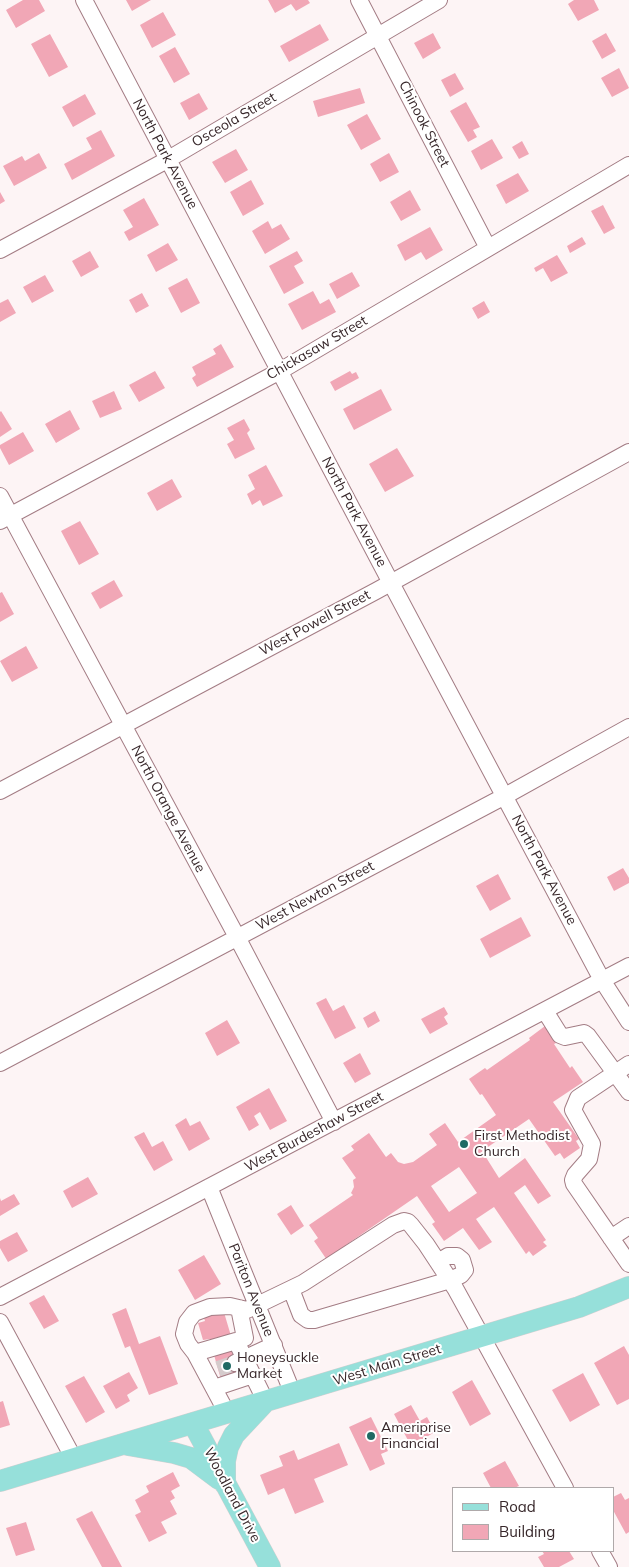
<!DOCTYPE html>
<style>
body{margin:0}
#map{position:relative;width:629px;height:1567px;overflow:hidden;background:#fdf4f5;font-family:Mulish,sans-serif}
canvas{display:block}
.legend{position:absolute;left:452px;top:1487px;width:162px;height:65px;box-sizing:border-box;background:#fff;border:1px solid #afa9aa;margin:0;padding:6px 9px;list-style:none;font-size:15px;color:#37272a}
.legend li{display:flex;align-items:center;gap:10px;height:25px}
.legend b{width:25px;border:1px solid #afa9aa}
</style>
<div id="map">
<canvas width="629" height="1567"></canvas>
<ul class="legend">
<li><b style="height:6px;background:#96e0da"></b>Road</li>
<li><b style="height:14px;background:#f1a7b6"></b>Building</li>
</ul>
</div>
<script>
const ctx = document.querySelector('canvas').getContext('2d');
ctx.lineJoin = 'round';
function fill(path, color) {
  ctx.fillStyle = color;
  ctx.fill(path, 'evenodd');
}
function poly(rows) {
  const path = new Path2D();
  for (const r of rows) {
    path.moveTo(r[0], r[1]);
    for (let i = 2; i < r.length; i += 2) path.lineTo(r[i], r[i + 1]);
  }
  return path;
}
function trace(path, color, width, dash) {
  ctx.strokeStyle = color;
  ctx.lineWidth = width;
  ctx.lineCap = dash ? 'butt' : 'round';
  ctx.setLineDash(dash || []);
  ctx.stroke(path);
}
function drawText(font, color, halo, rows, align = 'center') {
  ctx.font = font + ' Mulish,sans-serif';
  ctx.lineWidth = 4;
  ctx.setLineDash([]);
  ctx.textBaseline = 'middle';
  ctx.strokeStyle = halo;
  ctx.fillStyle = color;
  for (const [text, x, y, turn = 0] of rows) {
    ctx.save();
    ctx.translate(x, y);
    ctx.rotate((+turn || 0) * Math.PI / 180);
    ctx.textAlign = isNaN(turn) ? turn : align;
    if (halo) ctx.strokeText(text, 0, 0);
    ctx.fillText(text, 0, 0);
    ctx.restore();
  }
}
fill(poly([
 [23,0,39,0,45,11,16,28,6,10],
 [126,0,151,0,132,11],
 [268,0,308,0,310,3,296,11,291,4,275,13],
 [574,0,594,0,599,10,578,21,568,4],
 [163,12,176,35,152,48,140,25],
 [320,24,329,40,289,62,280,46],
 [433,33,441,48,423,59,414,43],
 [606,33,616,51,602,59,592,41],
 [50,34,68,67,49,77,31,44],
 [175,47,190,74,174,83,159,56],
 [619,68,629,88,612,97,601,78],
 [455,73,464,89,450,97,441,80],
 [360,88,365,103,318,117,313,101],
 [199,93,208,109,189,120,180,103],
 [85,94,96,114,73,127,62,107],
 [466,102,480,127,473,130,477,137,468,142,450,111],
 [367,114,381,139,361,150,347,125],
 [101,130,115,156,72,180,64,164,92,149,86,138],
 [492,139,503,158,481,170,471,151],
 [522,141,529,154,519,159,512,147],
 [236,149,248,170,225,183,212,162],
 [39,153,47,168,14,186,3,166,22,156,25,161],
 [389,153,399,172,380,182,370,164],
 [518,173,529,191,506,204,496,185],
 [251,180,264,204,243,216,230,192],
 [410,190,421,210,401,221,390,202],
 [0,192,5,201,0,204],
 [144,198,159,225,129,241,124,232,133,227,123,210],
 [603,205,615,228,604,234,591,211],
 [268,221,272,229,281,224,290,239,265,254,252,231],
 [430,227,443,250,426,260,421,252,405,261,397,245],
 [582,237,586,244,570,253,567,246],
 [168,243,178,260,156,272,147,255],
 [90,251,99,267,81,277,72,261],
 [297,251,303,261,294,266,304,283,284,294,269,266],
 [557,255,568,273,551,282,543,268,536,272,534,268],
 [352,272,360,286,337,299,329,284],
 [45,275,54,291,32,303,23,287],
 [187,278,200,303,181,313,168,288],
 [313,291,320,304,329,299,336,312,302,330,288,304],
 [142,293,149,306,136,313,129,300],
 [8,299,16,313,0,322,0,303],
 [484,301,490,312,478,319,472,308],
 [221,344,234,367,197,387,192,378,196,375,192,367,216,354,213,349],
 [155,371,165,388,139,402,129,385],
 [350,371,352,374,356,372,359,378,335,391,330,382],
 [381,389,392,410,354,430,343,409],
 [114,391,122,409,100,418,92,401],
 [70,410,80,429,56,443,45,424],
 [1,411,12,429,0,437,0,412],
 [244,419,250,430,247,433,255,449,235,459,227,444,234,440,227,428],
 [23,432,34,451,9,465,0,448,0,445],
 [397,448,414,476,385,492,369,464],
 [266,465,283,496,263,506,260,500,252,505,247,494,255,489,248,475],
 [172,479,182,497,157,511,147,493],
 [80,521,99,554,79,565,61,531],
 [114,580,123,596,100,609,91,593],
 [2,592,14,614,0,622,0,593],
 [26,646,38,668,12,682,0,661],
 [623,868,629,878,629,883,614,891,607,877],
 [498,874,511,899,490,911,476,886],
 [521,917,531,936,490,958,480,939],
 [326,998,333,1011,344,1005,356,1028,335,1039,316,1003],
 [444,1007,448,1014,444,1017,448,1024,430,1034,421,1019],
 [375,1011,380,1021,368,1028,363,1018],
 [227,1020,240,1043,217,1056,205,1033],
 [545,1026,556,1043,554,1044,570,1068,572,1066,583,1082,553,1102,579,1139,576,1141,580,1148,564,1159,560,1153,555,1156,529,1119,482,1151,499,1178,525,1158,551,1196,538,1204,525,1185,514,1193,546,1240,543,1242,547,1246,533,1256,529,1251,526,1254,494,1207,476,1219,492,1242,479,1250,463,1228,444,1241,432,1224,435,1222,417,1196,346,1245,347,1247,327,1260,314,1241,318,1238,309,1225,353,1195,351,1193,354,1187,353,1180,356,1178,342,1158,354,1150,351,1146,369,1133,386,1157,391,1153,398,1162,404,1164,413,1162,437,1145,429,1134,445,1123,458,1142,496,1115,482,1094,480,1095,469,1079,485,1068,487,1070,530,1040,529,1038],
 [459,1167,477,1193,449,1212,431,1186],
 [360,1053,371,1074,355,1083,343,1063],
 [269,1088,287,1121,270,1130,260,1112,254,1116,259,1125,249,1131,236,1107],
 [186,1118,190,1126,200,1121,210,1139,189,1151,175,1125],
 [144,1132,152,1147,163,1141,173,1160,154,1171,134,1137],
 [88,1177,98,1194,72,1208,63,1191],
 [14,1194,20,1204,0,1216,0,1198,1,1201],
 [291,1205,304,1226,291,1235,277,1214],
 [17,1232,28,1251,8,1262,0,1248,0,1241],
 [204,1255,221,1284,195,1300,178,1270],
 [44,1295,59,1321,44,1329,29,1303],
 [126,1308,139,1344,160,1336,178,1384,149,1395,130,1346,125,1348,112,1314],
 [223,1309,231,1336,211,1343,210,1339,203,1340,198,1323,205,1321,203,1315],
 [624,1346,629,1355,629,1399,617,1405,594,1363],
 [231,1350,240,1377,222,1383,214,1355],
 [129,1372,138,1388,127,1395,130,1401,116,1409,103,1386],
 [583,1373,600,1405,570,1422,552,1390],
 [84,1376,105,1412,86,1423,65,1386],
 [472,1380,491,1414,470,1426,452,1392],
 [3,1401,10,1425,0,1428,0,1402],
 [411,1405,420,1421,427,1417,435,1432,411,1446,394,1414],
 [371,1417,388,1451,381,1454,385,1464,370,1471,349,1427],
 [339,1443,348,1465,314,1479,324,1502,295,1514,284,1488,268,1495,260,1475,283,1466,279,1456,294,1450,298,1460],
 [505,1461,519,1486,514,1488,491,1488,483,1473],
 [173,1472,180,1486,171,1491,175,1498,170,1501,177,1514,161,1522,167,1533,149,1542,135,1515,141,1512,135,1500,149,1492,146,1486],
 [621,1493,625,1500,629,1498,629,1532,626,1534,613,1510,613,1497],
 [92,1511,122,1567,102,1567,76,1519],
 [26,1522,35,1550,16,1556,6,1528],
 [542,1551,569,1551,574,1559,559,1567,544,1567,538,1557,544,1554]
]), '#f1a7b6');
trace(poly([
 [218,1369,235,1363]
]), '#d5cbcc', 16, [16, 8]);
const minor = poly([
 [84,0,391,583,602,980,629,1022],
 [359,0,488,248],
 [0,250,167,160,439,0],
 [0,496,237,937,334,1122],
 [0,521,280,371,629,165],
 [0,791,376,591,629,452],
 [545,1011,560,1035,565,1037,584,1033,588,1036,629,1092],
 [0,1063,505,796,629,727],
 [629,1064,578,1098,573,1110,592,1144,589,1159,575,1175,573,1180,574,1184,629,1264],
 [209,1187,293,1394],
 [611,1238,629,1226],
 [291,1289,301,1315,308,1320,314,1320,450,1280,461,1275,465,1270,462,1260,457,1256,448,1256,438,1262],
 [0,1297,629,966],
 [0,1322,74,1459],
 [236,1341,245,1338,239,1308],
 [195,1353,188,1344,184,1334,187,1322,194,1313,210,1307,230,1306,247,1310,303,1283,393,1225,404,1221,408,1222,411,1225,426,1244,455,1288,565,1488],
 [235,1363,274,1345],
 [214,1388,253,1375],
 [227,1413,195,1353,236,1341,266,1402],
 [600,1551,609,1567]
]);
const major = poly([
 [193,1423,270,1567],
 [128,1445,174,1453,191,1458,219,1479],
 [0,1481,579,1307,629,1287],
 [225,1484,225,1461,228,1447,234,1435,264,1403]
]);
trace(minor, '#a37c84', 18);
trace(major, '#d3cfd0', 22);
trace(minor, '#fff', 16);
trace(major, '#96e0da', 21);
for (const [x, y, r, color] of [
 [464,1144,5,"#1f6a64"],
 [227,1366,5,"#1f6a64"],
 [371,1436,5,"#1f6a64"]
]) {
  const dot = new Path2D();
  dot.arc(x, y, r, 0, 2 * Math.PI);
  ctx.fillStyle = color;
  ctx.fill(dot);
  trace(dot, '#fff', 2);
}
drawText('14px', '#37272a', '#fff', [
 ["Osceola Street",234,120,-30],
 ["Chinook Street",424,124,63],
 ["North Park Avenue",165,154,62],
 ["Chickasaw Street",317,348,-30],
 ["North Park Avenue",354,512,62],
 ["West Powell Street",315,623,-28],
 ["North Orange Avenue",168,809,62],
 ["North Park Avenue",544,870,62],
 ["West Newton Street",315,896,-28],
 ["West Burdeshaw Street",314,1132,-28],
 ["Pariton Avenue",251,1290,68],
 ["West Main Street",387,1365,-17],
 ["Woodland Drive",232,1495,62]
]);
drawText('14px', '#37272a', '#fff', [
 ["First Methodist",474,1136],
 ["Church",474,1152],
 ["Honeysuckle",237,1358],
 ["Market",237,1374],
 ["Ameriprise",381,1428],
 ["Financial",381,1444]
], 'left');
</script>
